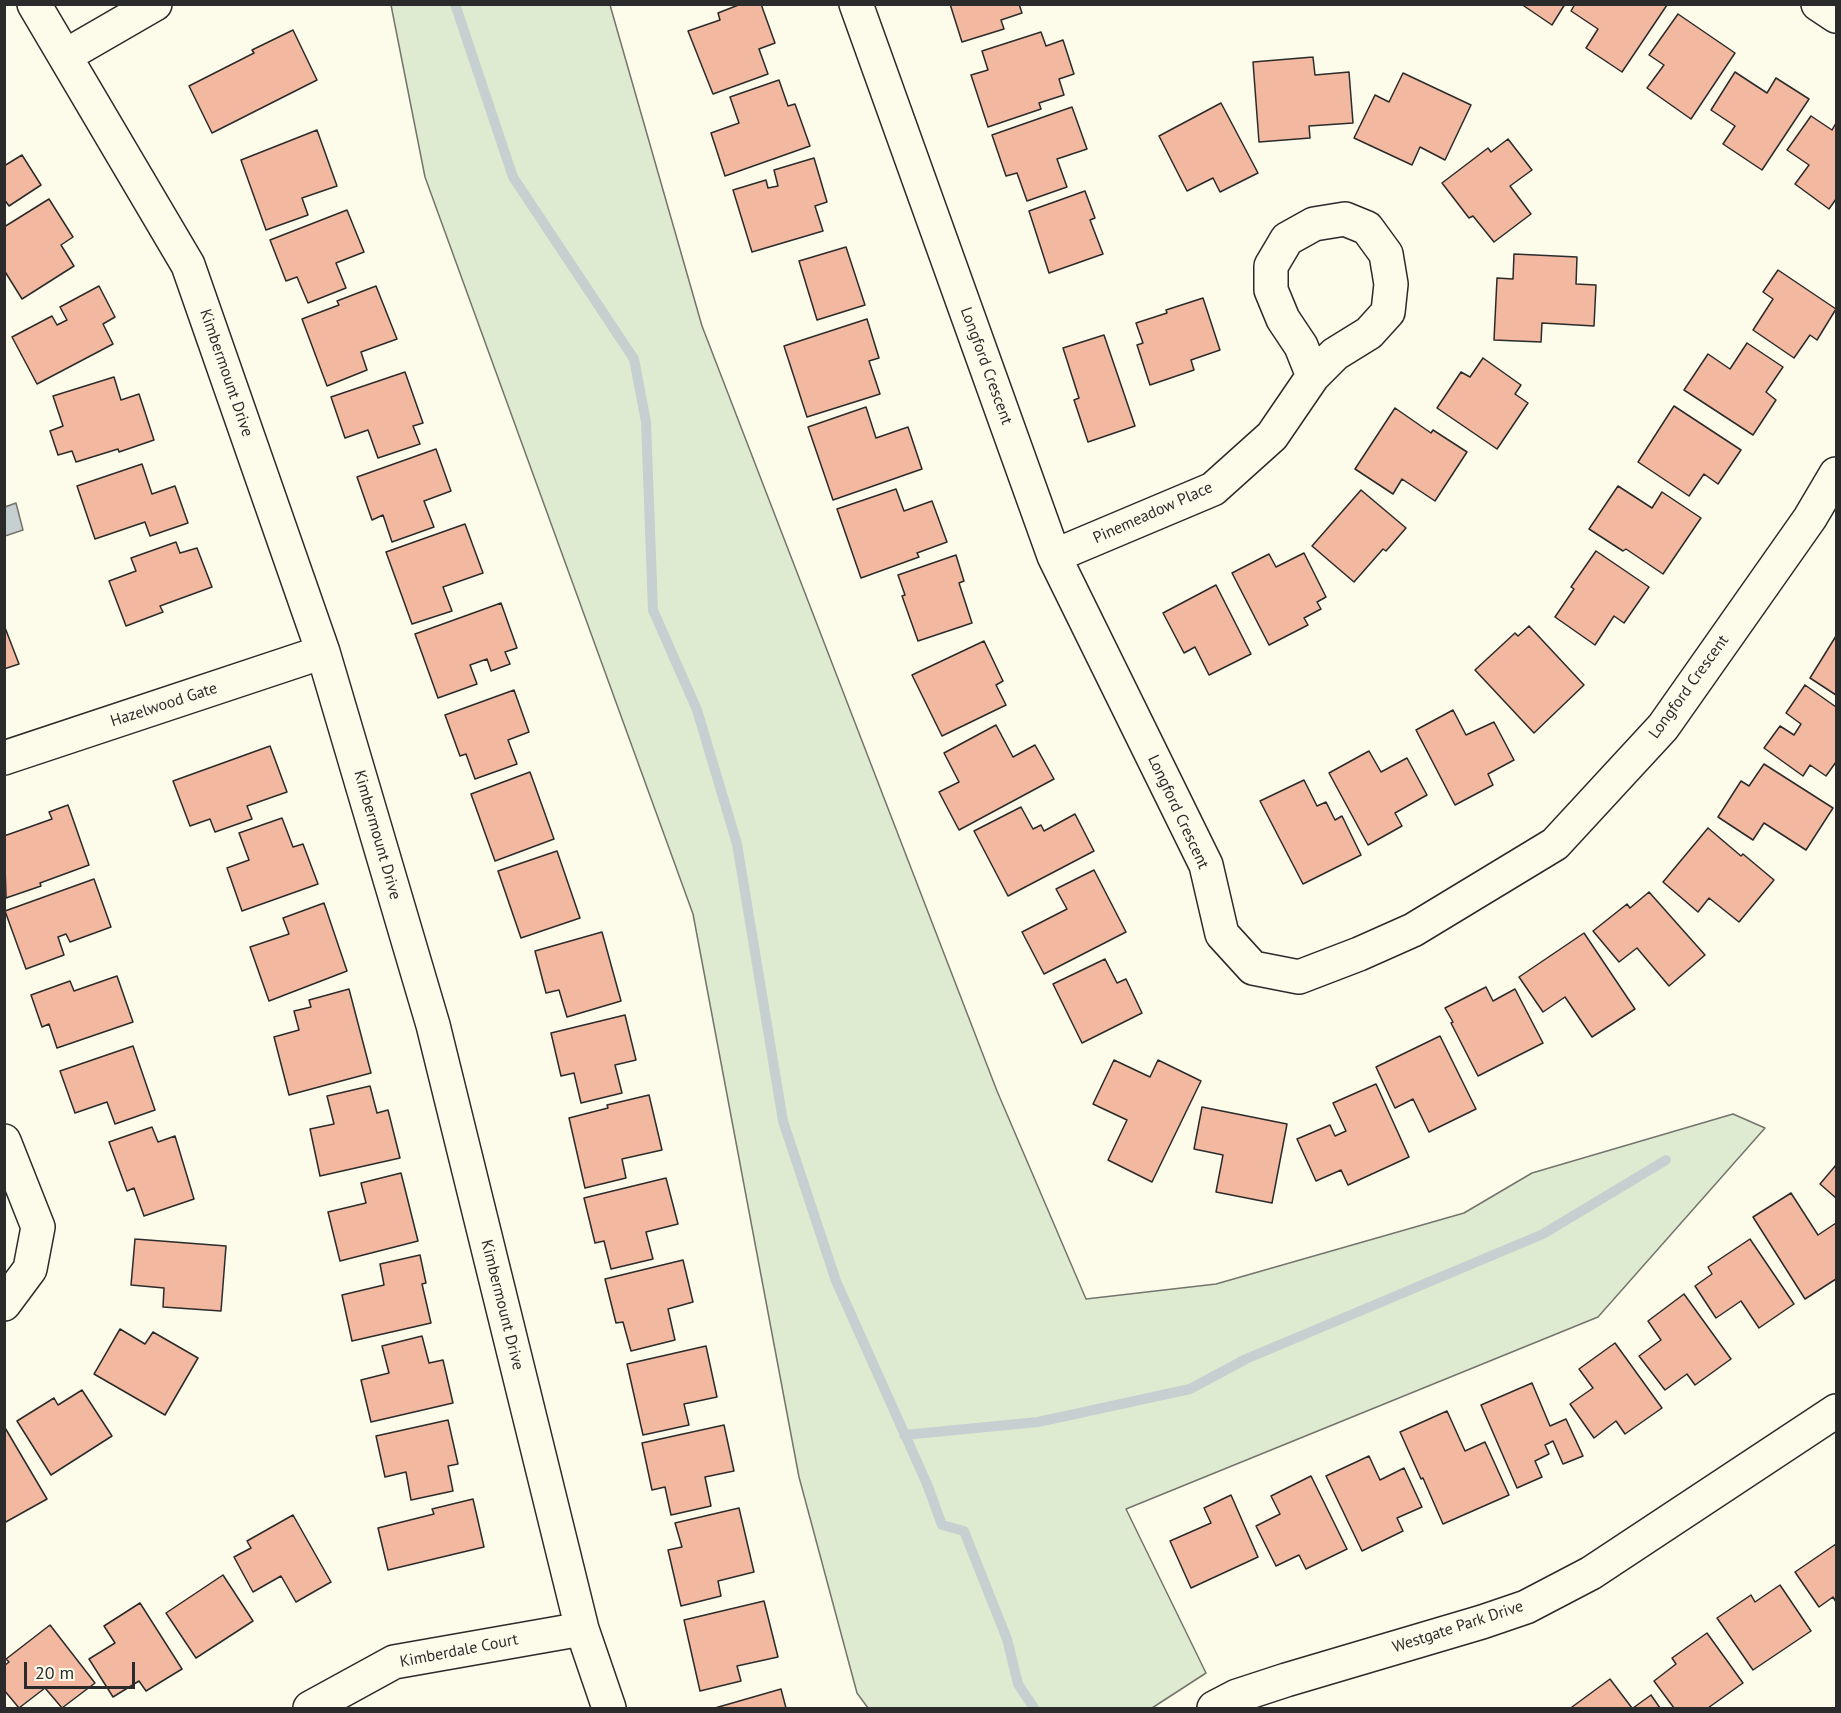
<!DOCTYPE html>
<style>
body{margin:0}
#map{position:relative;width:1841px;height:1713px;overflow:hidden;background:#fdfbea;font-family:"PT Sans",sans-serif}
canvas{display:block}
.frame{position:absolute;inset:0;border:6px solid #2b2b2b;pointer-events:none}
.scale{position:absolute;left:24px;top:1662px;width:111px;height:27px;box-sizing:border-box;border:3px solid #2b2b2b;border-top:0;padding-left:8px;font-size:18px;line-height:21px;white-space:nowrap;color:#2b2b2b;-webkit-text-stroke:4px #fdfbea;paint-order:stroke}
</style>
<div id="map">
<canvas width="1841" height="1713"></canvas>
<div class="frame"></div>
<div class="scale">20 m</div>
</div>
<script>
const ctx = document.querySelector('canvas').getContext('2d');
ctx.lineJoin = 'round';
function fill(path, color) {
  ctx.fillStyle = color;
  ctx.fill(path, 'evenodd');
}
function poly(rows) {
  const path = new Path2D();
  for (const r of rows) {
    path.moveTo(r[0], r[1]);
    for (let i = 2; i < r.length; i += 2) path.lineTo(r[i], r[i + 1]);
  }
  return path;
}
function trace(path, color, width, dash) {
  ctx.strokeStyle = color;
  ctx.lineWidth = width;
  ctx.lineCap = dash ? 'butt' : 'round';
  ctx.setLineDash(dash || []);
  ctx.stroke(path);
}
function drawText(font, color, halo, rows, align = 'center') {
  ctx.font = font + ' "PT Sans",sans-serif';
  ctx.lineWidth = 4.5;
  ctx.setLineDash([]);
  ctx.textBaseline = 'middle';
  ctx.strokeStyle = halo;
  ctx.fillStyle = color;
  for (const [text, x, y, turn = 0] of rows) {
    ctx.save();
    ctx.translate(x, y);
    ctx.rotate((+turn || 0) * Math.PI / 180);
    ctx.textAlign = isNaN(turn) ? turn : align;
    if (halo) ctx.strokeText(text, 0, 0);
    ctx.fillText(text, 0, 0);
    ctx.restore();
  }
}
const green = poly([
 [391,5,610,5,702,326,997,1091,1086,1299,1216,1284,1464,1213,1532,1173,1733,1114,1765,1128,1598,1317,1126,1509,1206,1673,1152,1708,868,1708,857,1693,799,1477,693,914,425,177,391,5]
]);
fill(green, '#deebd1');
trace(green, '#74746e', 1.5);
const water = poly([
 [16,503,23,530,5,536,5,507,16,503]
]);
fill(water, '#c7d0d0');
trace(water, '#74746e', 1.5);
trace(poly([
 [455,4,513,177,634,359,646,422,653,610,697,710,737,844,783,1121,836,1281,927,1484,942,1525,964,1531,1007,1639,1018,1684,1034,1708],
 [904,1435,1038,1422,1190,1389,1246,1359,1543,1234,1666,1160]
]), '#c7d0d0', 10);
const building = poly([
 [741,4,761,4,775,43,759,49,768,74,713,94,688,31,720,20,718,13,741,4],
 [950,4,1019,4,1022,13,1001,20,1004,29,962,42,950,4],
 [1521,4,1565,4,1552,25,1521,4],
 [1575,4,1667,4,1667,5,1622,72,1586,48,1598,29,1571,11,1575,4],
 [1678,14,1735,53,1691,119,1647,88,1664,65,1649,55,1678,14],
 [293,30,317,80,212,133,189,86,254,53,252,50,293,30],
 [1041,32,1046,46,1063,40,1074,74,1059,79,1064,95,1039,103,1041,109,988,127,971,75,988,70,982,51,1041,32],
 [1313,57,1315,75,1349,72,1353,123,1309,126,1310,138,1259,142,1253,62,1313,57],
 [1735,72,1767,93,1776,78,1809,99,1762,170,1723,144,1735,126,1711,110,1735,72],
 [1403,73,1471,105,1445,160,1420,147,1412,165,1354,138,1375,95,1389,102,1403,73],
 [779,80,788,106,795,104,810,146,725,176,711,133,739,123,730,97,779,80],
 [1221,103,1258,173,1220,192,1213,178,1187,191,1159,136,1221,103],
 [1072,107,1087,149,1057,159,1067,187,1027,201,1017,173,1006,176,992,135,1072,107],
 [1811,116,1832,130,1836,123,1836,199,1829,209,1795,184,1809,165,1787,150,1811,116],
 [317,130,337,186,302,198,308,215,266,230,241,160,317,130],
 [1508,139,1532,170,1510,186,1531,214,1494,242,1473,216,1469,218,1442,183,1488,148,1491,152,1508,139],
 [22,155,41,185,9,206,4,199,4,166,22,155],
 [814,158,827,202,815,206,823,231,752,252,733,190,766,180,768,188,778,186,774,170,814,158],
 [1085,191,1095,218,1090,220,1103,254,1049,273,1029,211,1085,191],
 [49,199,73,237,61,245,74,266,22,299,4,270,4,227,49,199],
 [347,210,364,252,336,263,346,288,308,303,297,277,286,281,270,240,347,210],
 [846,247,865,305,817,320,799,261,846,247],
 [1514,254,1577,257,1576,284,1596,285,1594,326,1542,323,1541,342,1494,340,1497,278,1513,279,1514,254],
 [1778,270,1836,309,1817,340,1810,335,1794,358,1753,330,1773,299,1763,292,1778,270],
 [99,286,115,317,103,324,113,344,37,384,12,337,52,316,57,325,67,320,60,307,99,286],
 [376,286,397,339,361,352,367,370,327,386,302,319,339,305,337,301,376,286],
 [1203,298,1220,350,1191,360,1194,370,1150,385,1137,345,1143,343,1136,323,1167,313,1166,310,1203,298],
 [867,319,879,358,869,361,880,394,807,417,784,346,867,319],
 [1104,335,1135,426,1088,442,1074,400,1079,398,1063,348,1104,335],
 [1747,343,1783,367,1766,392,1776,400,1753,435,1684,390,1708,354,1730,369,1747,343],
 [1483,358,1521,385,1515,394,1528,403,1497,449,1437,408,1461,372,1470,377,1483,358],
 [405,372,423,423,413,426,420,444,378,458,368,430,345,438,331,397,405,372],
 [114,377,121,400,139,394,154,440,119,452,118,449,76,462,72,451,58,455,50,431,63,426,53,396,114,377],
 [1674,406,1741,450,1718,484,1704,474,1689,496,1638,462,1674,406],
 [866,407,876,438,908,427,922,469,833,500,808,427,866,407],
 [1395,408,1431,433,1433,430,1467,452,1435,501,1402,479,1393,494,1355,469,1395,408],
 [436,449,451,491,424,501,434,527,392,542,383,515,372,520,357,477,436,449],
 [142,464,152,494,175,486,188,523,150,536,145,522,95,539,77,486,142,464],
 [1618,486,1652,508,1662,492,1701,518,1663,574,1626,549,1623,551,1589,529,1618,486],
 [896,489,904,511,932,501,947,542,917,553,919,557,861,578,837,509,896,489],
 [1361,490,1406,528,1386,551,1383,549,1354,582,1312,546,1361,490],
 [465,524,483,573,443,587,452,611,412,624,386,552,465,524],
 [176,542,180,553,197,548,212,587,160,606,163,612,126,626,109,581,136,571,131,558,176,542],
 [1596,551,1649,587,1624,623,1614,616,1595,645,1555,617,1574,589,1571,587,1596,551],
 [1304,553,1326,597,1317,602,1321,609,1304,618,1308,625,1269,645,1232,573,1269,554,1276,567,1304,553],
 [956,555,964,581,959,583,972,623,918,641,902,596,905,595,898,575,956,555],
 [1216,585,1251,654,1209,675,1195,647,1184,653,1163,613,1216,585],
 [501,603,517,648,505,652,510,664,491,671,487,659,470,665,477,684,438,698,415,634,501,603],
 [4,625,19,664,4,669,4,625],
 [1529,626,1584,685,1534,733,1475,670,1515,633,1518,636,1529,626],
 [1836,636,1836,695,1810,678,1836,636],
 [984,641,1003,681,996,685,1006,705,942,736,912,675,984,641],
 [1805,685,1836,707,1836,762,1826,776,1810,765,1803,776,1764,748,1780,726,1794,735,1801,724,1786,713,1805,685],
 [514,690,529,732,508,740,517,764,475,779,466,754,460,756,445,715,514,690],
 [1453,710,1466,735,1494,722,1514,760,1488,774,1493,785,1455,805,1416,730,1453,710],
 [996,725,1013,757,1035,745,1054,779,959,830,939,792,959,782,944,753,996,725],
 [270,746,287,792,247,806,252,819,215,832,210,819,190,826,173,781,270,746],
 [1369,751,1381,772,1407,758,1427,795,1395,813,1402,826,1368,845,1329,773,1369,751],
 [1764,764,1833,808,1806,850,1764,823,1753,840,1718,817,1741,781,1749,786,1764,764],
 [530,772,554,839,495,861,471,794,530,772],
 [1304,780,1317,806,1326,802,1335,820,1342,816,1361,855,1303,884,1260,801,1304,780],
 [68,805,89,865,40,883,41,886,6,898,4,836,52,819,49,812,68,805],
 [1021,807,1033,829,1041,825,1044,831,1075,814,1094,851,1008,896,974,831,1021,807],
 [282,818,293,847,303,844,318,884,242,911,227,868,249,860,239,833,282,818],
 [1708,828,1741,856,1743,854,1774,880,1739,922,1709,898,1698,912,1663,882,1708,828],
 [557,851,580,918,521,938,498,871,557,851],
 [1094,870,1126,932,1044,974,1022,932,1067,909,1056,889,1094,870],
 [94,879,111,927,70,942,66,934,58,937,64,955,26,969,5,911,94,879],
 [1649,892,1705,955,1669,986,1637,948,1619,962,1593,931,1627,904,1630,908,1649,892],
 [324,903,347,971,269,1001,250,947,289,934,283,918,324,903],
 [602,932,621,1001,567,1017,559,990,546,993,535,951,602,932],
 [1584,933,1635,1009,1592,1037,1565,997,1543,1012,1519,977,1584,933],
 [1105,959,1117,983,1126,979,1142,1013,1082,1043,1053,984,1105,959],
 [117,976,133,1022,57,1048,49,1024,42,1027,31,995,70,981,74,991,117,976],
 [1486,987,1493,1001,1515,989,1543,1043,1478,1076,1451,1023,1453,1022,1445,1008,1486,987],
 [349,989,371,1073,289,1095,274,1037,299,1030,294,1011,311,1007,309,1000,349,989],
 [625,1015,636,1060,615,1065,622,1093,581,1103,574,1073,561,1076,551,1033,625,1015],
 [1440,1036,1476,1109,1429,1132,1413,1099,1395,1108,1376,1067,1440,1036],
 [133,1046,155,1110,115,1124,107,1102,75,1113,60,1071,133,1046],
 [1114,1060,1150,1077,1158,1060,1201,1081,1152,1182,1108,1160,1127,1120,1093,1104,1114,1060],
 [1376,1084,1409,1157,1348,1185,1341,1170,1316,1181,1297,1139,1330,1125,1335,1136,1346,1131,1333,1103,1376,1084],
 [370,1086,377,1113,388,1110,400,1158,320,1176,310,1129,334,1124,327,1096,370,1086],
 [649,1095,662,1150,622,1159,626,1178,585,1188,569,1118,608,1108,607,1105,649,1095],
 [1202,1107,1287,1124,1272,1203,1216,1192,1223,1155,1194,1149,1202,1107],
 [152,1127,158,1142,175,1136,194,1199,144,1216,134,1188,127,1191,109,1142,152,1127],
 [1836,1165,1836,1198,1820,1184,1836,1165],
 [401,1173,418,1241,340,1261,328,1212,366,1203,361,1183,401,1173],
 [666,1178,678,1224,646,1232,653,1259,611,1269,604,1241,595,1243,584,1198,666,1178],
 [1791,1193,1818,1235,1836,1223,1836,1279,1805,1299,1753,1217,1791,1193],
 [135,1239,226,1246,221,1311,163,1307,164,1288,131,1285,135,1239],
 [1750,1239,1794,1304,1759,1328,1741,1301,1716,1318,1695,1286,1712,1274,1708,1267,1750,1239],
 [420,1255,426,1283,422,1284,431,1323,352,1341,342,1295,384,1285,380,1264,420,1255],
 [683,1260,693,1302,668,1309,675,1340,631,1351,623,1322,616,1323,605,1279,683,1260],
 [1684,1294,1731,1359,1695,1385,1687,1374,1665,1390,1639,1356,1661,1340,1648,1321,1684,1294],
 [120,1329,145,1344,153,1332,198,1358,165,1415,94,1374,120,1329],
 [422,1336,429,1363,443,1360,453,1403,371,1422,361,1380,389,1373,382,1346,422,1336],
 [1615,1343,1662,1408,1625,1434,1616,1421,1594,1438,1570,1404,1593,1388,1579,1369,1615,1343],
 [706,1346,717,1397,684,1404,689,1425,643,1435,627,1364,706,1346],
 [1532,1383,1550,1426,1566,1419,1583,1456,1563,1464,1553,1441,1545,1445,1549,1454,1535,1461,1542,1477,1517,1488,1481,1405,1532,1383],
 [82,1390,112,1436,51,1475,17,1421,54,1398,58,1405,82,1390],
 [1447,1411,1465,1451,1485,1442,1509,1495,1443,1524,1423,1478,1421,1479,1400,1432,1447,1411],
 [448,1420,458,1464,448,1466,453,1491,411,1500,406,1472,385,1477,376,1436,448,1420],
 [724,1425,734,1471,705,1477,711,1506,671,1515,665,1487,652,1490,642,1443,724,1425],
 [4,1426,47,1499,4,1523,4,1426],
 [1369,1456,1380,1480,1404,1468,1422,1507,1397,1518,1403,1531,1362,1551,1326,1476,1369,1456],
 [1311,1476,1347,1549,1306,1569,1299,1555,1276,1566,1256,1526,1280,1514,1271,1496,1311,1476],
 [1231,1495,1258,1557,1191,1588,1170,1541,1211,1523,1204,1508,1231,1495],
 [473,1499,484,1547,388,1570,378,1528,434,1514,432,1509,473,1499],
 [739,1508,754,1572,718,1581,721,1596,681,1606,668,1550,682,1547,675,1523,739,1508],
 [293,1515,331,1582,296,1602,281,1576,253,1592,234,1557,251,1548,247,1541,293,1515],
 [1836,1544,1836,1602,1833,1597,1819,1607,1795,1572,1836,1544],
 [223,1575,253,1621,196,1658,166,1613,223,1575],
 [1780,1585,1811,1631,1753,1670,1717,1618,1751,1595,1755,1602,1780,1585],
 [764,1601,778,1657,737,1666,741,1681,700,1691,684,1620,764,1601],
 [140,1603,182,1669,146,1691,139,1681,113,1697,89,1659,115,1643,104,1626,140,1603],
 [50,1625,95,1683,62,1708,45,1688,19,1708,4,1690,4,1666,9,1662,6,1659,50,1625],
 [1707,1633,1743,1683,1708,1708,1674,1708,1654,1681,1676,1664,1672,1658,1707,1633],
 [1610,1679,1632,1708,1573,1708,1572,1707,1610,1679],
 [781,1689,786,1708,715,1708,781,1689],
 [1651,1695,1660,1708,1633,1708,1651,1695]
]);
fill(building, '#f2b8a0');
trace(building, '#2b2b2b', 1.5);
const minor = poly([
 [34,4,188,265,323,652,433,1025,582,1629,609,1708],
 [856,4,1054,556,1206,865,1222,934,1253,968,1299,977,1359,954,1413,930,1555,844,1663,727,1810,518,1836,474],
 [1818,4,1836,16],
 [65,56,155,4],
 [1054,556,1213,489,1272,436,1313,376,1335,354,1369,333,1388,312,1391,284,1386,254,1367,228,1345,219,1314,224,1287,239,1271,266,1271,290,1283,319,1301,346,1313,376],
 [4,758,323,652],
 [4,1141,38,1227,30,1269,4,1304],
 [310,1708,394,1662,582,1629]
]);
const tertiary = poly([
 [1214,1708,1237,1696,1286,1680,1482,1622,1526,1607,1591,1573,1836,1411]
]);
trace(minor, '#2b2b2b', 36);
trace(tertiary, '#2b2b2b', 36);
trace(minor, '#fdfbea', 33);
trace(tertiary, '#fdfbea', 33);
drawText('16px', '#2b2b2b', '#fdfbea', [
 ["Longford Crescent",986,366,70],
 ["Kimbermount Drive",226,373,71],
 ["Pinemeadow Place",1153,513,-24],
 ["Longford Crescent",1689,687,-54],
 ["Hazelwood Gate",164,705,-18],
 ["Longford Crescent",1178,812,65],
 ["Kimbermount Drive",377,835,74],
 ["Kimbermount Drive",502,1305,76],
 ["Westgate Park Drive",1458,1627,-18],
 ["Kimberdale Court",459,1651,-11]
]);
</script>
